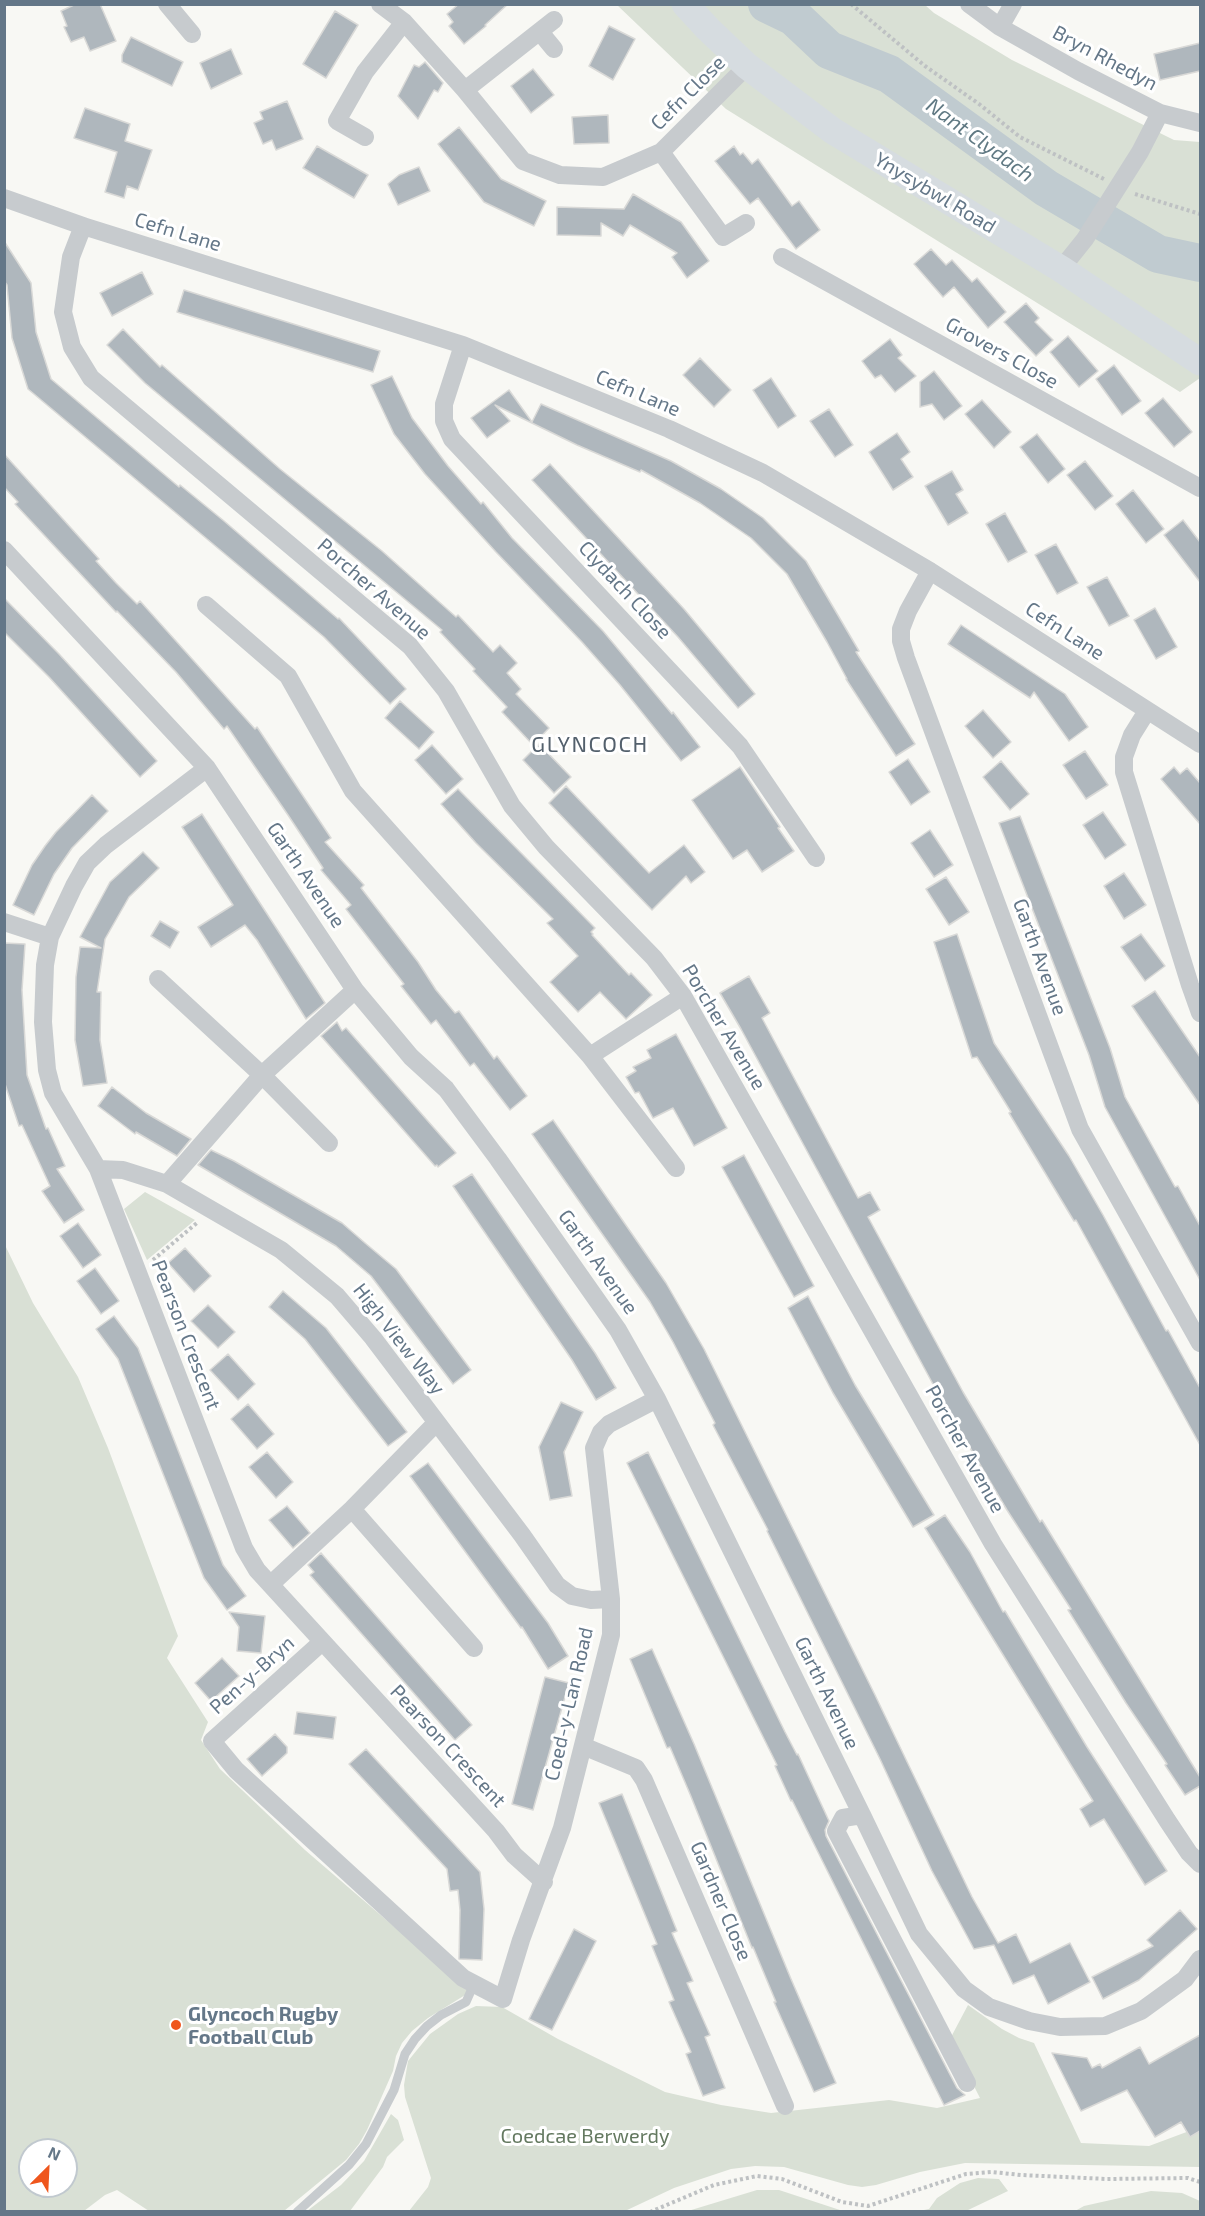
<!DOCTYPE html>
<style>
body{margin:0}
#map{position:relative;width:1205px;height:2216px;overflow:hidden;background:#f8f8f4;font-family:"Exo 2",sans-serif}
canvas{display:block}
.frame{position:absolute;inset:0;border:6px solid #647788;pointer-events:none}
.north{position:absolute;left:18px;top:2138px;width:60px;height:60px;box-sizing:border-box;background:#fff;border:2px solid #c1c9cf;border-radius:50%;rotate:24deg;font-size:16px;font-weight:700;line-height:24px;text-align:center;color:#647788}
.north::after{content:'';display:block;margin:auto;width:21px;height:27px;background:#ef561d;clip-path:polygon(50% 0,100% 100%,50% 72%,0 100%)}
</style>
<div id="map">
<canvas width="1205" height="2216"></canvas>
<div class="frame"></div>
<div class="north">N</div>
</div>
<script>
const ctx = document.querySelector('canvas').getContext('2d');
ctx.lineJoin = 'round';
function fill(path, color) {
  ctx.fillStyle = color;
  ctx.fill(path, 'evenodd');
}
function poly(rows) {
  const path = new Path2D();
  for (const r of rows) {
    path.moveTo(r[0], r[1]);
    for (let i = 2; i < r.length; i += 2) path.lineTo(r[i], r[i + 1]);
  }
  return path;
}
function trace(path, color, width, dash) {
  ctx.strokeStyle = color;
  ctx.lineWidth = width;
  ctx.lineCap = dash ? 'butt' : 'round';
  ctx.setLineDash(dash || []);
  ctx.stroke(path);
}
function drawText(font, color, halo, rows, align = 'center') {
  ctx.font = font + ' "Exo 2",sans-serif';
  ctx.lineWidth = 6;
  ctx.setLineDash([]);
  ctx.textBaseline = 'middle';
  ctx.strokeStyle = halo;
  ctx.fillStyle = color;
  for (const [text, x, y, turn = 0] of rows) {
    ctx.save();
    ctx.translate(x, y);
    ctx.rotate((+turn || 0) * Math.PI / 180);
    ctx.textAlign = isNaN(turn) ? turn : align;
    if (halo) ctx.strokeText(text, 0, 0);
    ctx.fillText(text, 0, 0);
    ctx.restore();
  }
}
fill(poly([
 [617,5,925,5,934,13,1012,60,1174,140,1200,142,1200,378,1180,392,726,109],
 [145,1192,195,1220,147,1260,124,1209],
 [4,1243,33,1303,78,1377,108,1448,178,1636,167,1658,208,1722,201,1740,220,1769,305,1850,470,1992,428,2018,412,2031,402,2043,396,2056,393,2071,367,2130,359,2144,346,2160,284,2211,149,2211,117,2190,105,2195,84,2211,5,2211],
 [30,2150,66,2150,66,2186,30,2186],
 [968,2005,1002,2029,1019,2038,1034,2043,1081,2143,1149,2146,1200,2127,1200,2167,965,2163,920,2172,876,2185,862,2187,848,2185,784,2167,755,2166,731,2169,674,2188,625,2211,409,2211,428,2187,431,2178,405,2097,404,2085,408,2061,430,2034,458,2014,476,2006,502,2007,558,2039,665,2092,721,2105,771,2113,889,2100,937,2108,980,2098,950,2039],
 [391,2114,398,2120,404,2140,387,2157,383,2167,350,2211,307,2211,341,2185,364,2161],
 [978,2178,999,2179,1008,2191,966,2211,919,2211,929,2209,937,2198,960,2183],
 [757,2190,779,2190,843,2211,688,2211],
 [1151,2191,1182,2193,1200,2201,1200,2211,1075,2211,1084,2206]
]), '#d9e0d5');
trace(poly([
 [767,4,794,17,829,50,889,74,1046,188,1158,254,1200,263]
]), '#c0cbd0', 38);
const building = poly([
 [76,4,100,4,116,41,90,51,84,37,71,42,64,27,67,26,61,11,76,4],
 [459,4,508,4,485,25,486,26,464,44,449,26,453,22,447,14,459,4],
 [335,11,358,25,326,78,303,64,335,11],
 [609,26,635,39,613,80,589,66,609,26],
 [131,37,183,62,172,86,122,62,122,55,131,37],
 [1200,43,1200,71,1160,80,1154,54,1200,43],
 [231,49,242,74,211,89,200,63,231,49],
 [425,62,443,83,438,92,434,90,418,119,398,96,414,65,419,67,425,62],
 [533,69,554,95,531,113,511,86,533,69],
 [287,101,303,139,276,150,272,140,263,144,254,123,263,119,260,112,287,101],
 [85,108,130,124,125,141,152,150,138,190,127,186,124,198,105,192,117,152,74,138,85,108],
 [608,115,609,143,574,144,572,117,608,115],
 [459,127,501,179,546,201,534,226,484,202,438,144,459,127],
 [317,146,368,175,354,198,303,168,317,146],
 [734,146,740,155,743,153,752,164,758,159,792,206,799,201,820,230,796,249,758,198,750,204,715,161,734,146],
 [419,167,430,191,398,205,388,184,399,175,419,167],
 [633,194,681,222,709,261,687,278,672,257,677,253,630,225,623,236,601,223,601,236,557,235,557,207,624,209,633,194],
 [4,241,31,283,36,332,51,379,179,487,180,485,224,521,338,619,339,618,406,689,390,704,324,637,28,389,12,338,7,285,4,281,4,241],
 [931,249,946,265,952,260,972,282,977,278,1006,312,988,328,954,287,943,297,914,264,931,249],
 [142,272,153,294,112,316,100,293,142,272],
 [184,290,380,351,373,372,177,312,184,290],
 [1026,303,1039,318,1035,322,1053,340,1036,356,1004,322,1026,303],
 [123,329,160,367,162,365,280,469,382,551,456,617,458,615,493,652,500,645,517,663,507,673,521,689,516,694,549,728,533,745,502,712,507,707,473,671,475,669,440,632,442,630,145,383,107,345,123,329],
 [1068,336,1098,371,1079,387,1050,352,1068,336],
 [890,339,902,355,898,358,916,376,895,392,881,375,875,378,862,361,890,339],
 [700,358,731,390,714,407,683,375,700,358],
 [1114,365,1141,401,1122,415,1096,379,1114,365],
 [934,371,962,406,944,420,932,404,920,407,920,382,934,371],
 [392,376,412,418,448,466,481,504,483,502,512,538,603,631,672,714,673,712,700,747,681,761,620,685,582,642,496,552,425,474,394,434,371,385,392,376],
 [771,378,796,416,778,428,753,390,771,378],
 [509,390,532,422,541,404,671,461,721,489,763,518,806,561,859,651,856,652,915,744,896,756,846,679,847,679,827,642,787,574,751,538,700,503,641,470,640,472,577,445,495,405,510,421,487,438,471,418,509,390],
 [1163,398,1192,432,1174,447,1145,413,1163,398],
 [982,400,1011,432,994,448,965,414,982,400],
 [829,409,853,445,835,457,810,421,829,409],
 [897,433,910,452,901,459,913,477,893,490,869,452,897,433],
 [1037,434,1065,469,1048,483,1020,447,1037,434],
 [4,454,99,559,96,561,116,583,137,604,140,601,255,729,257,727,331,838,325,842,364,885,361,888,418,962,436,990,455,1013,459,1011,494,1059,497,1056,527,1096,510,1110,474,1063,470,1066,436,1020,431,1024,401,986,404,984,346,909,351,905,321,870,323,868,288,815,227,726,224,729,176,672,117,611,116,612,15,504,18,502,4,487,4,454],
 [1085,461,1113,496,1095,510,1067,475,1085,461],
 [550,464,684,609,755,694,738,708,678,637,547,496,532,480,550,464],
 [952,471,963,490,956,494,968,513,948,525,925,486,952,471],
 [1133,490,1164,529,1146,543,1116,504,1133,490],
 [1005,513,1027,552,1008,562,986,524,1005,513],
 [1183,520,1200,542,1200,582,1164,535,1183,520],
 [1056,544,1078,583,1057,594,1035,555,1056,544],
 [1107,577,1129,616,1109,626,1087,587,1107,577],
 [4,598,59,654,157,761,140,777,49,677,4,632,4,598],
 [1155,608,1177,647,1156,659,1134,620,1155,608],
 [961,625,1065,694,1088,727,1069,741,1034,692,1030,698,948,644,961,625],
 [400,701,434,732,419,749,385,718,400,701],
 [983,710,1011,742,993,758,965,726,983,710],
 [539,744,571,777,554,793,523,760,539,744],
 [432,745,463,779,446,794,415,760,432,745],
 [1085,751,1108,785,1086,799,1063,765,1085,751],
 [908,759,930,792,911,805,889,772,908,759],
 [1001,761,1029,794,1010,810,983,777,1001,761],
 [740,767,780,827,778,828,794,851,762,872,747,850,733,859,692,800,740,767],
 [1174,767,1180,774,1187,768,1200,783,1200,824,1161,779,1174,767],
 [566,786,649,873,684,845,705,872,691,883,686,876,652,910,549,803,566,786],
 [458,789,595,928,591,932,593,934,592,935,629,975,631,973,652,995,626,1019,600,992,578,1012,550,982,578,956,547,923,553,919,476,843,441,804,458,789],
 [92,795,108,811,72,848,54,874,34,915,13,905,32,865,45,846,56,832,92,795],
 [1103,812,1126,845,1105,859,1083,825,1103,812],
 [202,814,325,1003,306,1019,257,940,245,925,211,947,198,927,233,905,182,827,202,814],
 [1020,816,1110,1048,1125,1097,1175,1187,1178,1186,1200,1226,1200,1280,1105,1107,1089,1055,999,823,1020,816],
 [930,830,953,865,934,877,911,843,930,830],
 [143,852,159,868,129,897,105,939,97,992,101,992,100,1040,107,1083,83,1086,75,1040,76,977,80,947,101,948,80,937,110,882,143,852],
 [1124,873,1146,905,1124,919,1104,886,1124,873],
 [946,877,969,912,949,925,926,889,946,877],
 [160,921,179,932,170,948,151,936,160,921],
 [957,934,994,1043,1069,1156,1103,1215,1166,1331,1168,1330,1200,1388,1200,1445,1076,1220,1074,1221,1009,1113,1011,1112,977,1057,972,1058,934,942,957,934],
 [1141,934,1165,966,1145,981,1121,947,1141,934],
 [4,943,25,944,22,990,27,1075,46,1129,48,1128,65,1166,57,1169,84,1210,64,1223,42,1191,50,1186,22,1125,19,1126,4,1081,4,943],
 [749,976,770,1013,762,1018,858,1198,870,1192,880,1210,868,1217,963,1392,1040,1522,1042,1520,1053,1538,1200,1777,1200,1786,1185,1795,1165,1765,1167,1764,1126,1703,1068,1610,1071,1609,1007,1510,941,1399,741,1029,720,993,749,976],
 [1155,991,1200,1057,1200,1105,1132,1006,1155,991],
 [337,1022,342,1031,346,1028,456,1153,438,1167,437,1165,435,1166,321,1036,337,1022],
 [676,1034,727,1128,694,1146,673,1108,653,1118,639,1092,635,1093,626,1077,636,1071,633,1067,651,1058,647,1050,676,1034],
 [112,1087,146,1113,191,1139,177,1156,136,1132,135,1134,98,1106,112,1087],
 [553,1120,666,1283,704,1349,875,1695,972,1897,998,1943,1016,1934,1030,1963,1070,1943,1090,1982,1048,2004,1034,1975,1013,1984,994,1945,974,1949,932,1871,880,1759,767,1531,768,1530,713,1425,715,1423,673,1342,650,1302,532,1134,553,1120],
 [211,1150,234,1161,342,1223,365,1243,396,1269,471,1370,453,1384,371,1276,336,1246,198,1165,211,1150],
 [744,1155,814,1286,794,1297,722,1167,744,1155],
 [472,1174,595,1353,616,1388,596,1400,572,1360,453,1186,472,1174],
 [78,1223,101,1255,83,1268,60,1236,78,1223],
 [185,1248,211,1276,194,1292,168,1263,185,1248],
 [95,1268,119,1301,101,1314,77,1281,95,1268],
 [283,1291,326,1328,407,1432,388,1446,305,1339,269,1307,283,1291],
 [808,1296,855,1385,934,1515,913,1527,833,1393,788,1308,808,1296],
 [208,1305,235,1332,218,1348,191,1321,208,1305],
 [114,1316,138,1348,223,1565,246,1596,227,1610,204,1578,118,1359,96,1329,114,1316],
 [228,1354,255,1384,238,1400,210,1370,228,1354],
 [561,1402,583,1412,564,1452,572,1496,550,1500,539,1447,561,1402],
 [248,1404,274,1434,257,1449,231,1419,248,1404],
 [267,1452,293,1482,276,1498,249,1467,267,1452],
 [648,1452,785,1732,797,1755,798,1754,829,1821,825,1830,826,1836,957,2088,965,2095,944,2105,792,1800,791,1801,775,1766,777,1765,627,1463,648,1452],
 [428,1463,548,1623,568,1656,548,1669,522,1627,521,1628,410,1476,428,1463],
 [287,1506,310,1533,293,1548,269,1520,287,1506],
 [945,1515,970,1552,1003,1612,1005,1611,1087,1747,1167,1871,1145,1885,1104,1819,1090,1827,1080,1809,1093,1801,925,1528,945,1515],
 [321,1553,472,1725,455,1740,310,1575,314,1572,308,1565,321,1553],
 [229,1612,265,1616,261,1653,237,1651,239,1627,229,1612],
 [652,1649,694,1744,791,1979,836,2083,814,2092,774,2002,776,2002,753,1947,752,1948,690,1794,670,1747,667,1748,630,1659,652,1649],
 [222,1658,239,1676,211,1701,195,1683,222,1658],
 [545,1677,569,1683,533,1810,512,1804,545,1677],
 [297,1712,336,1717,333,1739,294,1734,297,1712],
 [275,1734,287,1747,287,1753,262,1776,247,1759,275,1734],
 [366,1749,480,1872,484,1909,482,1960,459,1959,460,1910,458,1890,450,1891,447,1869,349,1764,366,1749],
 [622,1794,677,1931,672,1933,693,1981,687,1983,710,2035,705,2037,725,2088,703,2096,686,2054,691,2052,669,2002,674,2000,652,1946,657,1944,599,1803,622,1794],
 [1180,1910,1197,1929,1139,1980,1103,1999,1092,1977,1153,1946,1147,1940,1180,1910],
 [574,1929,596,1941,552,2030,529,2019,574,1929],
 [1200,2035,1200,2131,1190,2137,1181,2122,1155,2137,1127,2090,1081,2111,1052,2053,1087,2058,1092,2068,1100,2064,1102,2068,1140,2047,1149,2064,1200,2035]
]);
fill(building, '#afb7bd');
trace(building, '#d9d9d7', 1.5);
trace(poly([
 [851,4,925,66,979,104,1020,137,1104,179],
 [1135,194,1200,214],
 [153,1260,198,1222],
 [650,2212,714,2185,757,2176,782,2179,842,2202,868,2206,966,2174,992,2172,1021,2175,1107,2179,1188,2178,1200,2182]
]), '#bec1c3', 4, [3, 3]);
trace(poly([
 [297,2212,349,2165,366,2144,394,2090,405,2054,415,2039,427,2026,441,2015,466,2002,474,1984]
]), '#c7cbce', 9);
trace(poly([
 [167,4,192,34],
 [380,4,404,22,465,90],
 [969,4,1000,27,1078,71,1160,113,1200,123],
 [554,20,465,90,523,161,560,175,603,177,661,152,747,66],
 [1000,27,1013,4],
 [540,32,554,49],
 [365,137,337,121,365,72,404,22],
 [661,152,723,237,746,223],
 [4,198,83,226,463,345,669,429,763,473,930,571,1200,744],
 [83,226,71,257,63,312,72,347,91,378,410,646,446,691,512,806,546,847,654,958,683,996,993,1544,1167,1820,1189,1853,1200,1864],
 [782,257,1200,488],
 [1061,269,1085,239,1140,152,1160,113],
 [463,345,444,404,444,421,452,439,740,746,816,858],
 [4,550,207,768,355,990,411,1057,446,1089,498,1159,618,1330,657,1399,862,1815,843,1818,836,1831,967,2083],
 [930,571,908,611,901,629,901,641,906,658,1080,1129,1200,1343],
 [206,605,288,676,353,791,590,1056,676,1168],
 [1147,711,1132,735,1124,757,1124,772,1190,985,1200,1013],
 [207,768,106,845,87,863,74,886,50,937,45,965,43,1022,47,1070,53,1093,98,1169,244,1548,257,1570,496,1831,514,1855,544,1882],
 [4,922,50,937],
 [158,979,262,1075,329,1143],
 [590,1056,683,996],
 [98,1169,123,1170,167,1184,281,1250,337,1296,373,1338,522,1535,557,1585,572,1596,591,1600,611,1599],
 [167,1184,262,1075,355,990],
 [352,1509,474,1648],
 [271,1584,352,1509,436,1423],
 [322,1642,212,1741,236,1770,463,1978,503,1999,521,1940,562,1828,611,1635,611,1599,594,1448,601,1432,609,1424,657,1399],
 [583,1746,636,1768,644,1780,785,2106],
 [862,1815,919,1934,964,1989,989,2007,1029,2021,1060,2027,1105,2026,1141,2011,1185,1979,1200,1959]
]), '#c7cbce', 18);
trace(poly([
 [685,4,708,29,747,66,833,131,1061,269,1200,362]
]), '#d6dce0', 27);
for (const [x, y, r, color] of [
 [176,2025,6,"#ef561d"]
]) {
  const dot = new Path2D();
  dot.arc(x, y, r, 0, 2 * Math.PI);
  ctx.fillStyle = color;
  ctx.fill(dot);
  trace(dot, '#fff', 2);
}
drawText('20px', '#647788', '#fff', [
 ["Bryn Rhedyn",1105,58,28],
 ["Cefn Close",688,93,-45],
 ["Ynysybwl Road",935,193,31],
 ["Cefn Lane",178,232,17],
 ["Grovers Close",1002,353,29],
 ["Cefn Lane",638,393,23],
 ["Porcher Avenue",374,589,41],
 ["Clydach Close",625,590,47],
 ["Cefn Lane",1065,631,33],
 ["Garth Avenue",306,875,56],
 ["Garth Avenue",1040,957,70],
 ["Porcher Avenue",724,1027,59],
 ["Garth Avenue",598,1262,55],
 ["Pearson Crescent",186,1335,69],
 ["High View Way",399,1339,52],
 ["Porcher Avenue",965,1449,61],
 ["Pen-y-Bryn",252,1675,-42],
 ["Garth Avenue",827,1693,64],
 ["Coed-y-Lan Road",569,1704,-77],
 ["Pearson Crescent",448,1746,47],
 ["Gardner Close",721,1901,67]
]);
drawText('bold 20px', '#647788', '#fff', [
 ["Glyncoch Rugby",188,2014],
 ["Football Club",188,2037]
], 'left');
drawText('20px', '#647960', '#fff', [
 ["Coedcae Berwerdy",585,2136]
]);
drawText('italic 21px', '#607983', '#fff', [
 ["Nant Clydach",980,140,36]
]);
ctx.letterSpacing = '1.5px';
drawText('22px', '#53606c', '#fff', [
 ["GLYNCOCH",590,745]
]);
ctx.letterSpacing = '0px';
</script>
